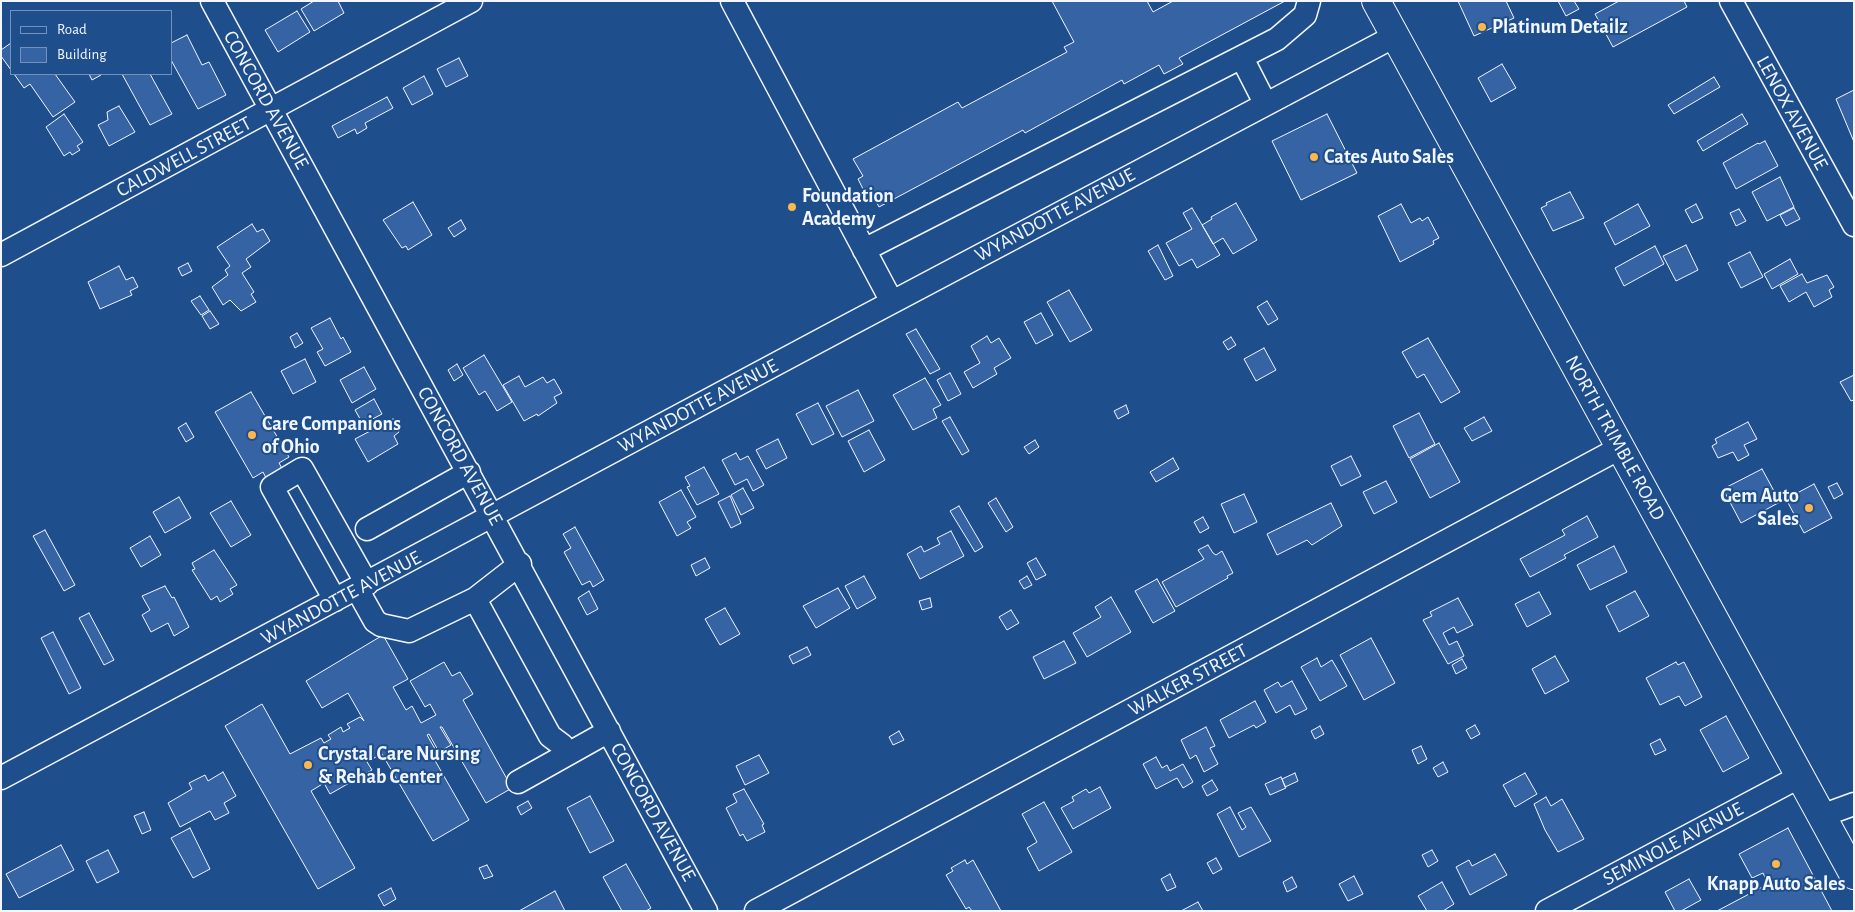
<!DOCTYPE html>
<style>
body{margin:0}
#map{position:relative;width:1855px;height:912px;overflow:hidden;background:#1f4e8c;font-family:"Alegreya Sans",sans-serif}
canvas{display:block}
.frame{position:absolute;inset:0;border:2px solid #f2f6ff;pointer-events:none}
.legend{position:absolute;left:10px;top:10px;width:162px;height:65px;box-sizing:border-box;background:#1f4e8c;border:1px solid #7391ba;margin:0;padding:6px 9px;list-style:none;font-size:15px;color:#f2f6ff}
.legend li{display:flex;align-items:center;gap:10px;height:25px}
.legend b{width:25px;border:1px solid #7391ba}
</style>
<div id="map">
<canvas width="1855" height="912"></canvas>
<div class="frame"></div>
<ul class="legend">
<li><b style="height:6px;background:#1f4e8c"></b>Road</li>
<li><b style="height:14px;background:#3563a3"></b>Building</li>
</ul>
</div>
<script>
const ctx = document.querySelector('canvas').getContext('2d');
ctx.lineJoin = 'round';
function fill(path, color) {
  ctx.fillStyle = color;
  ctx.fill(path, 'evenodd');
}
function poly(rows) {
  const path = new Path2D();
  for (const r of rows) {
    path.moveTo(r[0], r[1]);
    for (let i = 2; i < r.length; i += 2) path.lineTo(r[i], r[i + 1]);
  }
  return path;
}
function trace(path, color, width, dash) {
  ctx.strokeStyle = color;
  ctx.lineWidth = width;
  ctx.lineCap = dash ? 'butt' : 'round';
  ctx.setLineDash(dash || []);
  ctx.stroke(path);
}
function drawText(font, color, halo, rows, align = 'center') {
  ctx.font = font + ' "Alegreya Sans",sans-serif';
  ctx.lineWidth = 4;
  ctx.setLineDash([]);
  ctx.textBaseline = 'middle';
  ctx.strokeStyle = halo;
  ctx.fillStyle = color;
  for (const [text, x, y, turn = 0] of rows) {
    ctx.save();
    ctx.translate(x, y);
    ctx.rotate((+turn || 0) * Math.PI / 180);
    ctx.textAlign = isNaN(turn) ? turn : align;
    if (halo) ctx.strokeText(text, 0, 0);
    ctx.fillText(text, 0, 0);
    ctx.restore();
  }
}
const building = poly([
 [314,1,338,1,344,13,314,31,301,9,314,1],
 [1052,1,1147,1,1153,12,1173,1,1285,1,1179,58,1183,64,1164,74,1159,65,1124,84,1122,80,1025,133,1023,130,879,207,870,190,865,193,858,179,863,176,853,159,958,102,962,108,1067,52,1064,47,1074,42,1052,1],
 [1458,1,1506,1,1514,18,1474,36,1458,1],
 [1558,1,1574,1,1579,9,1566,16,1558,1],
 [1684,1,1687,7,1613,47,1595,14,1619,1,1684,1],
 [297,11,310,32,278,52,265,30,297,11],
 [187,35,202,65,209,62,226,95,198,109,171,60,171,43,187,35],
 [11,43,11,70,1,56,1,50,11,43],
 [459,58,468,76,446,87,437,69,459,58],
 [1502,64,1516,88,1491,102,1478,78,1502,64],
 [14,74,55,74,75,102,53,117,30,84,24,88,14,74],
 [89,74,100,74,101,75,92,80,89,74],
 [122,74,150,74,172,114,150,125,122,74],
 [424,76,433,94,412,105,403,88,424,76],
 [1714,77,1720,87,1674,114,1668,105,1714,77],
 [1854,90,1854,142,1836,99,1854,90],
 [387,97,393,108,365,123,367,128,357,134,355,129,338,138,332,126,387,97],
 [119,106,135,132,109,146,98,125,108,120,107,112,119,106],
 [64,114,83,142,77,146,80,150,72,155,70,152,64,156,46,127,64,114],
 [1327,114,1357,173,1301,200,1272,141,1327,114],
 [1742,114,1748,124,1703,151,1697,141,1742,114],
 [1765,141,1778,166,1736,189,1723,163,1758,143,1759,144,1765,141],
 [1780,177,1794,207,1767,221,1752,192,1780,177],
 [1570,192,1584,218,1553,231,1541,208,1547,205,1546,203,1570,192],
 [413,202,432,235,408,250,406,246,402,248,383,220,413,202],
 [1236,203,1257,240,1233,254,1223,238,1213,244,1202,225,1212,219,1211,217,1236,203],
 [1401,204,1411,223,1420,218,1422,221,1428,217,1439,238,1433,241,1434,244,1400,262,1378,216,1401,204],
 [1638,204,1650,226,1615,245,1604,223,1638,204],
 [1696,204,1703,218,1692,223,1685,210,1696,204],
 [1192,208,1220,255,1197,268,1192,259,1179,266,1166,243,1192,229,1183,213,1192,208],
 [1794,208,1800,219,1786,226,1780,215,1794,208],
 [1739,209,1746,221,1736,226,1730,213,1739,209],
 [461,220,466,229,454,237,448,228,461,220],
 [252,224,257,232,263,229,270,241,246,259,251,267,242,273,254,292,251,294,256,302,241,311,230,300,223,305,212,287,228,275,225,270,230,266,217,247,252,224],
 [1158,245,1173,276,1165,280,1148,251,1158,245],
 [1686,245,1698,270,1676,281,1663,256,1686,245],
 [1655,246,1664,264,1624,286,1615,268,1655,246],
 [1750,252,1763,277,1741,288,1728,263,1750,252],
 [1790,259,1798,274,1772,289,1764,274,1790,259],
 [188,263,192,271,182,276,178,268,188,263],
 [119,266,126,280,133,277,138,287,130,291,132,295,100,309,88,282,119,266],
 [1802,274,1807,283,1827,275,1834,287,1829,290,1832,297,1814,307,1806,292,1789,302,1780,286,1802,274],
 [1069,290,1092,330,1070,342,1047,302,1069,290],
 [200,296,209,310,201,315,191,301,200,296],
 [1267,301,1278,319,1268,325,1257,307,1267,301],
 [210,311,219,324,210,329,202,316,210,311],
 [1041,313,1053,335,1036,344,1024,322,1041,313],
 [330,318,341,339,343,337,351,352,325,366,317,352,323,349,311,328,330,318],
 [916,329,940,369,930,374,906,334,916,329],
 [297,333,303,343,295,348,290,337,297,333],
 [987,336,991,343,999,338,1011,358,994,368,997,374,973,388,964,372,980,363,971,346,987,336],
 [1231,337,1236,345,1228,350,1223,342,1231,337],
 [1428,338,1460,392,1441,403,1424,374,1417,378,1402,352,1428,338],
 [1264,348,1276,370,1256,381,1244,359,1264,348],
 [484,355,512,402,497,411,485,391,479,395,463,368,484,355],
 [305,359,316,382,293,394,281,371,305,359],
 [457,364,463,375,454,381,448,370,457,364],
 [364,367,376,389,352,403,340,380,364,367],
 [950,373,961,394,948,401,937,380,950,373],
 [1854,375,1854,400,1851,401,1840,382,1854,375],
 [519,376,525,387,543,377,547,383,554,379,562,393,554,397,557,403,538,416,537,414,524,421,503,385,519,376],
 [925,378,941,405,933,409,937,418,913,430,893,395,925,378],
 [858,390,874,421,842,437,826,406,858,390],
 [251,392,289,457,279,463,283,470,267,480,263,472,253,478,215,412,251,392],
 [374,399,382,414,363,424,355,410,374,399],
 [818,403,834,434,812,445,796,414,818,403],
 [1126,405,1129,413,1118,419,1114,411,1126,405],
 [1419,413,1435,444,1409,458,1393,426,1419,413],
 [950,417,969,451,962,455,942,421,950,417],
 [1484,417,1492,431,1472,441,1464,428,1484,417],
 [393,419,399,432,394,436,398,444,368,462,355,439,393,419],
 [1748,422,1757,439,1744,445,1749,455,1738,461,1733,452,1718,458,1712,446,1717,443,1715,439,1748,422],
 [186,423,194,437,186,442,178,428,186,423],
 [869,430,885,460,864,472,848,441,869,430],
 [778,439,787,458,766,469,756,450,778,439],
 [1035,440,1039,447,1029,454,1024,447,1035,440],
 [1439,443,1460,482,1430,498,1410,459,1439,443],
 [736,453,740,460,748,456,764,485,753,491,747,479,735,485,722,460,736,453],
 [1351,456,1361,476,1341,486,1331,466,1351,456],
 [1173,458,1179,469,1156,482,1150,472,1173,458],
 [704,467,719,494,697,505,687,487,690,486,685,477,704,467],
 [1762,469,1780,502,1741,523,1723,489,1762,469],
 [1386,481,1397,502,1374,514,1363,492,1386,481],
 [1837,483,1843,494,1834,499,1828,487,1837,483],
 [1814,484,1832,518,1804,533,1786,499,1814,484],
 [743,488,754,508,741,515,731,495,743,488],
 [681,490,696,517,687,522,691,528,677,536,659,502,681,490],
 [1244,494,1257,522,1234,533,1221,504,1244,494],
 [730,496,741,523,731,528,718,502,730,496],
 [179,497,191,518,165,533,153,512,179,497],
 [996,498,1013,527,1006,532,988,503,996,498],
 [231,501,251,535,231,547,210,513,231,501],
 [1331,503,1342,526,1312,545,1307,540,1277,555,1267,534,1331,503],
 [959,506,983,547,975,552,950,511,959,506],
 [1587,516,1598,537,1564,555,1566,558,1530,577,1520,559,1565,535,1562,530,1587,516],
 [1203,517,1209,528,1200,533,1194,522,1203,517],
 [575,527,604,580,593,587,590,581,582,585,564,552,571,548,563,534,575,527],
 [45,530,75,585,64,591,33,536,45,530],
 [951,531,964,556,920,579,907,554,921,546,924,552,940,544,937,538,951,531],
 [150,536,161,555,141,567,130,548,150,536],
 [1208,545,1213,553,1216,555,1222,551,1233,573,1227,576,1228,578,1176,607,1162,582,1204,559,1198,550,1208,545],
 [1614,546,1627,572,1590,590,1577,565,1614,546],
 [214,550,237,585,230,589,233,594,220,602,217,596,211,600,192,570,195,569,192,563,214,550],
 [705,558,710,568,696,576,691,565,705,558],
 [1036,558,1046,575,1036,580,1027,563,1036,558],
 [864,576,876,598,857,609,845,586,864,576],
 [1027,576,1032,585,1024,589,1019,581,1027,576],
 [1157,579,1175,611,1153,623,1135,591,1157,579],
 [165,586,172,598,174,597,189,627,174,636,168,623,151,632,142,615,150,610,142,596,165,586],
 [838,588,850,608,816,628,803,606,838,588],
 [589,591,598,609,587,615,578,598,589,591],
 [1635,591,1649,616,1619,632,1606,606,1635,591],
 [1539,592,1551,614,1527,627,1515,604,1539,592],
 [1111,597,1131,632,1087,657,1073,633,1101,617,1095,607,1111,597],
 [930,598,932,607,922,610,919,601,930,598],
 [1458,598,1473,625,1457,633,1454,627,1443,633,1449,645,1457,641,1464,656,1448,664,1423,620,1432,616,1430,612,1458,598],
 [725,608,740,634,720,645,705,619,725,608],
 [1011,610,1019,623,1007,630,999,617,1011,610],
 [89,613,114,660,104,665,79,618,89,613],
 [53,632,81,688,69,694,41,638,53,632],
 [383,635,408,679,393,687,406,710,412,706,421,723,436,715,430,704,425,707,410,681,444,662,452,676,460,672,473,694,463,700,512,788,486,803,442,727,440,727,451,745,439,752,429,734,427,735,438,754,433,757,469,820,433,841,379,749,381,754,369,761,366,756,364,757,372,770,330,794,324,783,311,791,355,868,318,889,225,726,262,704,290,754,321,738,324,743,331,739,328,735,341,727,343,732,350,728,347,724,360,717,364,721,348,693,322,708,306,681,383,635],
 [1371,638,1395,683,1364,700,1340,655,1371,638],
 [1064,641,1076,663,1044,679,1033,657,1064,641],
 [807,647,811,655,793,664,789,656,807,647],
 [1555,656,1569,681,1545,694,1532,669,1555,656],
 [1317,658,1321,667,1332,660,1347,686,1320,701,1301,667,1317,658],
 [1462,659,1467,668,1456,674,1452,665,1462,659],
 [1676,662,1678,665,1684,662,1702,697,1685,706,1679,696,1660,705,1646,678,1676,662],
 [1292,681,1307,709,1295,715,1290,705,1276,713,1264,690,1278,682,1281,687,1292,681],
 [1255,701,1266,722,1256,728,1254,725,1229,738,1220,720,1255,701],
 [1726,716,1749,758,1723,772,1700,730,1726,716],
 [1475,725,1480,734,1471,739,1466,730,1475,725],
 [1320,726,1324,734,1315,739,1311,731,1320,726],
 [1206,727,1215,746,1210,748,1218,764,1204,772,1196,755,1190,759,1181,740,1206,727],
 [899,731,904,740,893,745,889,737,899,731],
 [1660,739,1666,750,1655,755,1650,744,1660,739],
 [1421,746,1427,759,1418,764,1412,750,1421,746],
 [759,755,769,773,745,785,736,766,759,755],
 [1156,757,1162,768,1167,765,1170,771,1183,764,1193,782,1183,788,1177,778,1156,789,1143,764,1156,757],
 [1443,762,1448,772,1438,777,1433,768,1443,762],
 [223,772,236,796,224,803,229,813,215,820,210,811,180,827,168,803,192,789,189,783,205,775,208,781,223,772],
 [1295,773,1298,781,1285,787,1282,779,1295,773],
 [1525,773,1537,794,1515,807,1503,785,1525,773],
 [1281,777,1286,788,1270,795,1265,784,1281,777],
 [1212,780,1218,790,1207,796,1202,786,1212,780],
 [1100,787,1111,808,1073,829,1061,808,1074,801,1072,797,1086,789,1089,793,1100,787],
 [744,789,764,824,762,825,765,832,747,841,743,834,740,836,726,808,737,802,733,794,744,789],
 [590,796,614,841,590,853,567,808,590,796],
 [1546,797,1551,806,1562,799,1584,839,1558,852,1545,830,1534,804,1546,797],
 [528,801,532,808,521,815,517,807,528,801],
 [1044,802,1072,852,1039,871,1027,848,1037,842,1022,814,1044,802],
 [1230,807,1242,830,1246,827,1238,813,1251,807,1271,841,1239,857,1217,814,1230,807],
 [144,812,151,830,142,834,134,816,144,812],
 [190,828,210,869,193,878,171,838,190,828],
 [1788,828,1832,911,1717,911,1768,884,1763,873,1752,878,1739,854,1788,828],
 [61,845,74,870,19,898,6,874,61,845],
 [108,850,119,872,97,883,86,861,108,850],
 [1432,850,1438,861,1428,867,1422,855,1432,850],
 [1495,854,1507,875,1470,895,1456,867,1469,860,1472,866,1495,854],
 [1216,858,1222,869,1213,874,1207,863,1216,858],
 [965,860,967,864,973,860,1001,911,972,911,969,907,966,909,946,875,953,871,951,868,965,860],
 [626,864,651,908,646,911,622,911,603,877,626,864],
 [487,865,493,876,484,879,479,868,487,865],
 [1170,874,1176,887,1167,891,1161,879,1170,874],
 [1354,876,1363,894,1348,901,1339,884,1354,876],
 [1292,877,1297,887,1287,892,1283,882,1292,877],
 [1689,879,1701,900,1681,911,1675,911,1665,892,1689,879],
 [1442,882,1454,904,1443,911,1427,911,1418,896,1442,882],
 [391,888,396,899,384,906,378,895,391,888],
 [555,891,565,911,519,911,555,891],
 [1198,902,1203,911,1181,911,1198,902]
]);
fill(building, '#3563a3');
trace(building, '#f2f6ff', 1);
const minor = poly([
 [212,1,706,911],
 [732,1,892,302],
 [1731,1,1854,225],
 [1242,58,1265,103],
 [864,250,1277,39,1305,15,1309,1],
 [1,255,471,1],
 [367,529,469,472],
 [357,589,375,621,381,625,409,631,475,599,520,564],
 [475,599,550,736,562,745,567,754],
 [335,600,272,487,302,469,367,584],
 [1,778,849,325,1395,36],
 [518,782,609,731],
 [1821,816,1854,804],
 [756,911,1620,448],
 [1547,911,1799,777]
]);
const major = poly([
 [1376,1,1854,875]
]);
trace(minor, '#f2f6ff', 25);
trace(major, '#f2f6ff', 30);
trace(minor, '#1f4e8c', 22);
trace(major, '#1f4e8c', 28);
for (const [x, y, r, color] of [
 [1482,27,5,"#ffb74d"],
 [1314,157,5,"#ffb74d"],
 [792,207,5,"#ffb74d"],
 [252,435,5,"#ffb74d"],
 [1809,508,5,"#ffb74d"],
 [308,765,5,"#ffb74d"],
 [1776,864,5,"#ffb74d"]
]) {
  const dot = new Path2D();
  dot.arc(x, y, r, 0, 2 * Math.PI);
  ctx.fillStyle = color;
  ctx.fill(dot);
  trace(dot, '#1f4e8c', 2);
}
drawText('bold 20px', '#f2f6ff', '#1f4e8c', [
 ["Platinum Detailz",1492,27],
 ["Cates Auto Sales",1324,157],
 ["Foundation",802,196],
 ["Academy",802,219],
 ["Care Companions",262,424],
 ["of Ohio",262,447],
 ["Gem Auto",1799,496,"right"],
 ["Sales",1799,519,"right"],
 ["Crystal Care Nursing",318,754],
 ["& Rehab Center",318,777],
 ["Knapp Auto Sales",1776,884,"center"]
], 'left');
drawText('20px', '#f2f6ff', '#1f4e8c', [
 ["CONCORD AVENUE",266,100,61],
 ["LENOX AVENUE",1792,113,61],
 ["CALDWELL STREET",184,157,-28],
 ["WYANDOTTE AVENUE",1055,215,-28],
 ["WYANDOTTE AVENUE",698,406,-28],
 ["NORTH TRIMBLE ROAD",1615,438,61],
 ["CONCORD AVENUE",460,456,61],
 ["WYANDOTTE AVENUE",341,598,-28],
 ["WALKER STREET",1188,680,-28],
 ["CONCORD AVENUE",653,812,61],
 ["SEMINOLE AVENUE",1673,844,-28]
]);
</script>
